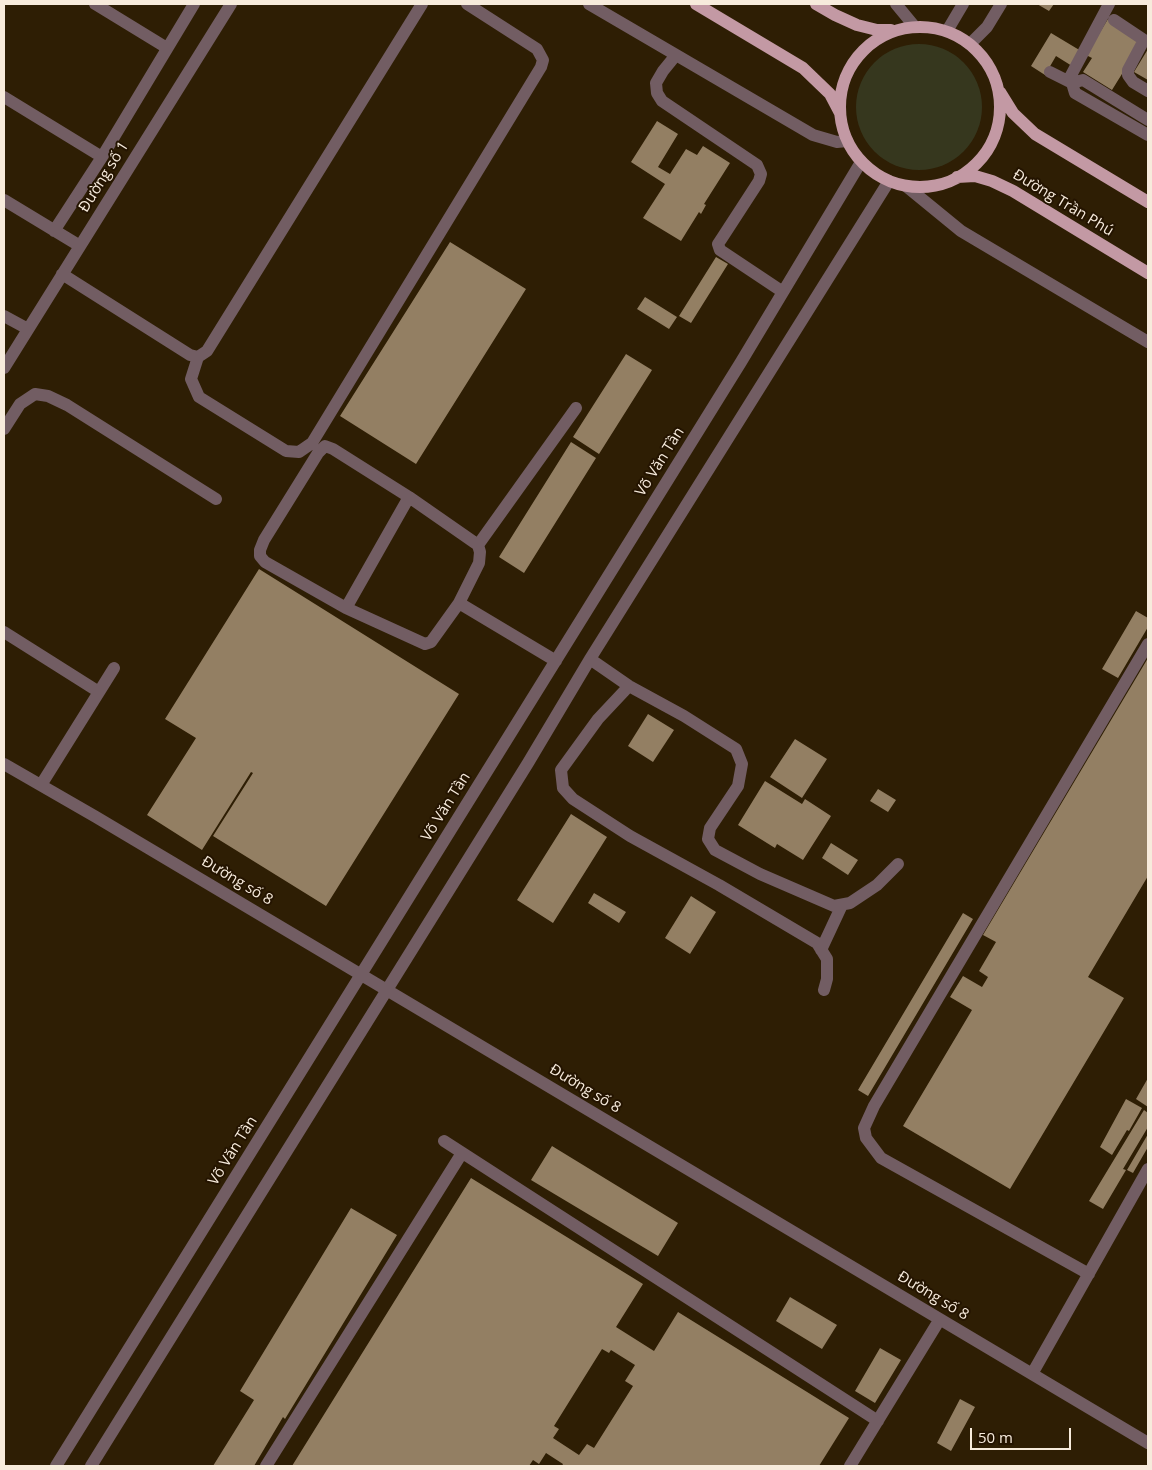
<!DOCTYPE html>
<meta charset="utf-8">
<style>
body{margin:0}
#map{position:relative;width:1152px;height:1470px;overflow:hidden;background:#2e1e04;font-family:"Open Sans",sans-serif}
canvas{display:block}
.frame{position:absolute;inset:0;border:5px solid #f7ebdc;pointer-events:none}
.scale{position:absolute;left:970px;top:1428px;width:101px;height:22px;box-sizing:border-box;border:2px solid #f7ebdc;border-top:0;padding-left:6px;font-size:15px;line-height:18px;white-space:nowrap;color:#f7ebdc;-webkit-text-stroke:4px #241400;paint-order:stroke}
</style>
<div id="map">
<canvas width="1152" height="1470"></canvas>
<div class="frame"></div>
<div class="scale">50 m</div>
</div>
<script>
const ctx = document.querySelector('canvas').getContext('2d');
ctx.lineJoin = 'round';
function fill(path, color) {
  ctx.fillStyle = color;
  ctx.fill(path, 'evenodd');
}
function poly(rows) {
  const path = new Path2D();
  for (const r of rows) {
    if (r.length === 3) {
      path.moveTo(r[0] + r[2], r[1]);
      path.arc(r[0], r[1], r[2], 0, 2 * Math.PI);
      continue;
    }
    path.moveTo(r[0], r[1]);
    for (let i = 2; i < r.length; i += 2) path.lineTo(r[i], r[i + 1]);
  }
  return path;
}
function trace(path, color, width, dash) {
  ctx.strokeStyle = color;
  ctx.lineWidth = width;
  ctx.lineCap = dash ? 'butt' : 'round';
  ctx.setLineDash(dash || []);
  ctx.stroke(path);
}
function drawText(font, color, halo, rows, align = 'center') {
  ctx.font = font + ' "Open Sans",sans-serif';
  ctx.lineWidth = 4;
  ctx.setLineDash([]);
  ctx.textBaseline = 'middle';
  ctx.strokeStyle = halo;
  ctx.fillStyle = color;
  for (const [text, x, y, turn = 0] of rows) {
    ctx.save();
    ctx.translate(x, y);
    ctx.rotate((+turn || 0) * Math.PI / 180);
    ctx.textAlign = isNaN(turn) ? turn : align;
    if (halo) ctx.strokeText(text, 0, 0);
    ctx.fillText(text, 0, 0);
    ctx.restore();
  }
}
fill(poly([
 [919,107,63]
]), '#36371e');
fill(poly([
 [1037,4,1054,4,1049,11],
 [1108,19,1143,40,1112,90,1083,72,1092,58,1086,55],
 [1051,33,1081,51,1072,66,1056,56,1045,75,1031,66],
 [1148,49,1148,80,1134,72],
 [657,121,678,134,658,167,670,174,686,149,697,155,703,146,730,163,704,204,706,205,701,214,699,212,681,241,643,218,665,184,631,162],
 [450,242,526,289,416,464,340,416],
 [716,257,728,264,691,323,679,316],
 [645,297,677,317,669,329,637,309],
 [626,354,652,370,599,454,573,437],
 [571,442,596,458,524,573,499,557],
 [259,569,459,694,326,906,213,836,253,773,251,772,202,850,147,815,196,738,165,719],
 [1136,611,1148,618,1148,627,1118,678,1102,669],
 [1148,658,1148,876,1088,977,1124,998,1010,1189,903,1126,972,1010,950,997,963,976,982,987,988,977,979,971,996,942,983,935],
 [648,714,674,730,653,762,628,746],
 [795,739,827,759,802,798,770,777],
 [765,781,802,804,805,799,831,816,803,860,777,844,775,848,738,825],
 [878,789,896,800,888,812,870,801],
 [571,814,607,837,553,923,517,900],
 [831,843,858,860,848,875,822,858],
 [594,893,626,912,619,923,588,903],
 [691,896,716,912,690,954,665,938],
 [963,913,973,919,868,1096,858,1090],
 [1148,1078,1148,1107,1136,1099],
 [1126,1099,1142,1108,1129,1131,1127,1130,1112,1155,1100,1147],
 [1144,1110,1148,1113,1148,1127,1123,1169,1126,1170,1103,1209,1089,1201],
 [1148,1134,1148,1147,1133,1173,1127,1170],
 [552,1146,678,1223,658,1256,531,1180],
 [471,1178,643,1284,616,1327,654,1351,678,1312,849,1418,819,1466,562,1466,563,1464,546,1453,539,1464,533,1460,529,1466,292,1466],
 [602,1349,609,1353,611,1350,635,1365,625,1381,633,1386,594,1448,587,1444,579,1455,553,1438,559,1429,554,1426],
 [351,1208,397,1235,285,1419,283,1417,254,1466,213,1466,254,1400,240,1391],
 [790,1297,837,1325,822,1349,776,1321],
 [880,1348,901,1360,875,1403,855,1391],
 [960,1399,975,1407,951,1451,937,1443]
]), '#937f63');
trace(poly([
 [95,4,167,48],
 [589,4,813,135,837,142,847,141],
 [896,4,915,27],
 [1114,20,1144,40,1128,70,1128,75,1133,82,1148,91],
 [947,31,963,4],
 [970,44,987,27,1001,4],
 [676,55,663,71,656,83,657,93,662,101,757,165,761,174,759,181,722,238,718,244,720,250,783,292],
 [1050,72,1072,83,1083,80,1148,120],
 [1068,81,1109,4],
 [1072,83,1075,93,1148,135],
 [4,97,102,157],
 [906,186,961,231,1148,342],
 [4,200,80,246],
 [54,231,102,157,194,4],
 [62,274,190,355,198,357,207,351,422,4],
 [4,316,28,329],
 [198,357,191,379,199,397,286,451,299,452,312,443,541,67,543,60,537,49,467,4],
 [4,368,231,4],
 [4,429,20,404,35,394,48,396,67,405,216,499],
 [478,545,409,497,333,449,325,446,318,453,264,540,260,550,260,556,265,562,346,608,425,644,431,642,459,603,479,563,480,552,478,545,576,408],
 [459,603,556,661],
 [346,608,409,497],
 [4,632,99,692],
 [590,659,629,686,684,716,736,749,742,764,738,786,710,828,708,839,715,850,760,874,834,906,850,903,877,885,898,864],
 [629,686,598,719,561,770,563,788,573,799,630,836,719,885,817,943,827,959,827,979,824,990],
 [4,764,96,817,1148,1443],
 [41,785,114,668],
 [821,950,842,905],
 [444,1141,878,1421],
 [1089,1274,881,1158,866,1138,864,1128,874,1106,1148,644],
 [1032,1374,1148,1169],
 [56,1466,741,362,861,162],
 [91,1466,528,763,590,659,889,181],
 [266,1466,462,1153],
 [850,1466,940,1319]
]), '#725d63', 12);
trace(poly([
 [696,4,803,68,830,94,840,113],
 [816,4,835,15,857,25,877,30,891,30],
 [920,107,80],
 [1000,92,1013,113,1035,134,1148,202],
 [957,177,975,176,992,181,1013,191,1148,273]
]), '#c399a4', 12);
drawText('15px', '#f7ebdc', '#241400', [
 ["Đường số 1",104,177,-58],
 ["Đường Trần Phú",1063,203,31],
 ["Võ Văn Tần",660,462,-58],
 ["Võ Văn Tần",446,807,-58],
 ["Đường số 8",237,881,31],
 ["Đường số 8",585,1089,31],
 ["Võ Văn Tần",233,1151,-58],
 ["Đường số 8",933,1296,31]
]);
</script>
